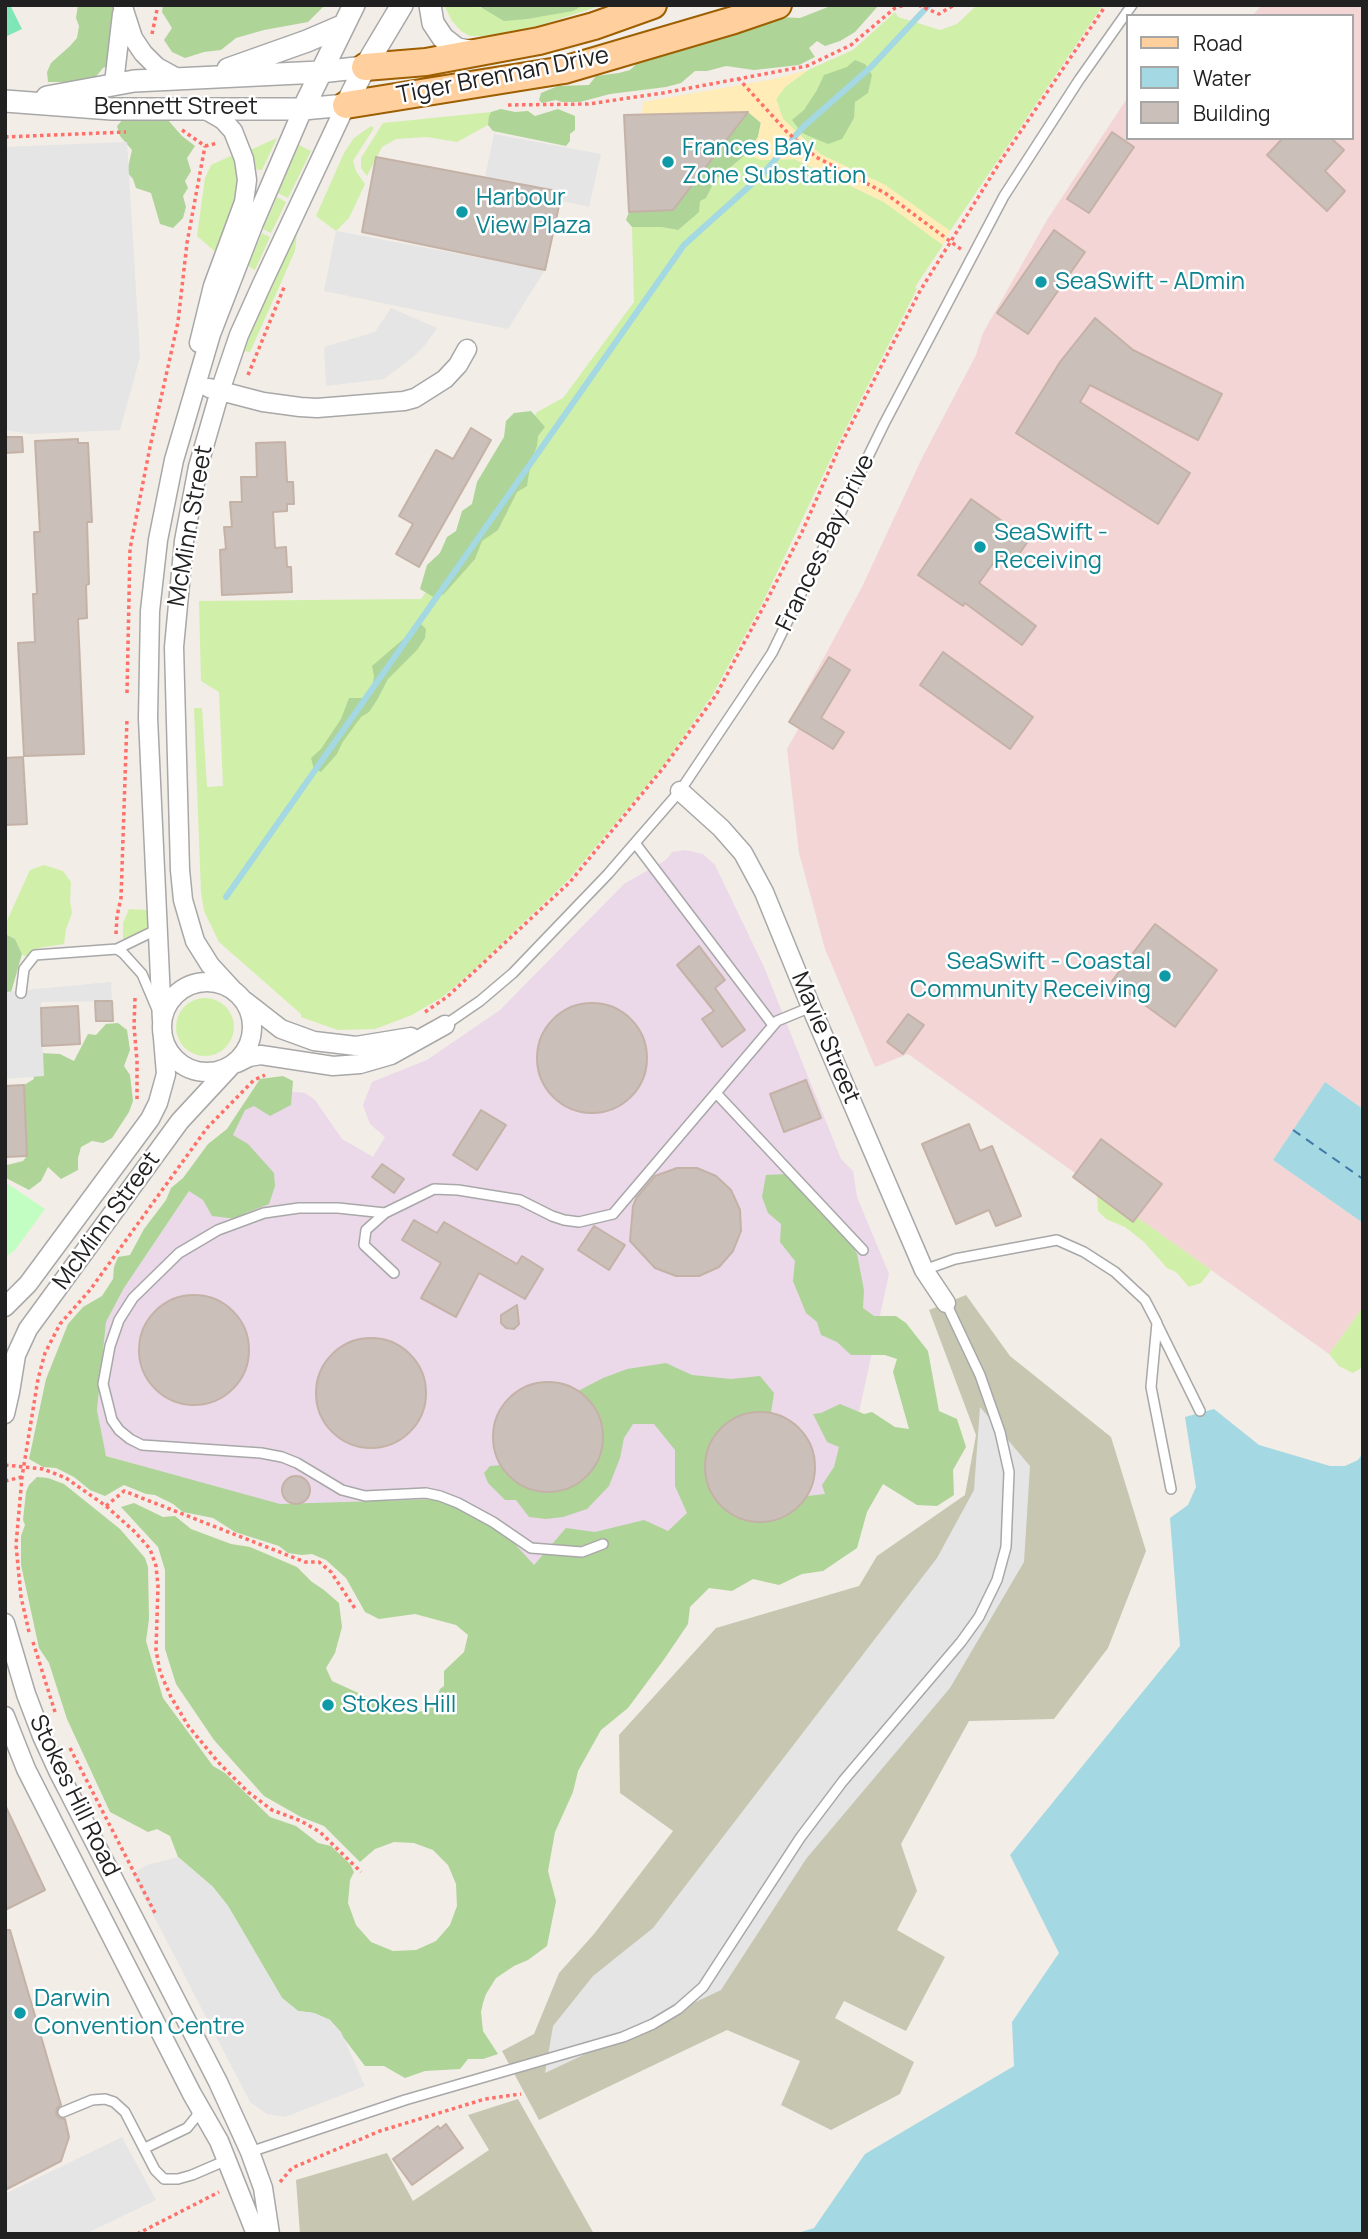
<!DOCTYPE html>
<style>
body{margin:0}
#map{position:relative;width:1368px;height:2239px;overflow:hidden;background:#f2ede6;font-family:Manrope,sans-serif}
canvas{display:block}
.frame{position:absolute;inset:0;border:7px solid #212121;pointer-events:none}
.legend{position:absolute;left:1126px;top:14px;width:228px;height:126px;box-sizing:border-box;background:#fff;border:2px solid #a6a6a6;margin:0;padding:9px 12px;list-style:none;font-size:21px;color:#212121}
.legend li{display:flex;align-items:center;gap:14px;height:35px}
.legend b{width:35px;border:2px solid #a6a6a6}
</style>
<div id="map">
<canvas width="1368" height="2239"></canvas>
<div class="frame"></div>
<ul class="legend">
<li><b style="height:9px;background:#ffcf9e"></b>Road</li>
<li><b style="height:19px;background:#a4d8e2"></b>Water</li>
<li><b style="height:19px;background:#cabfb9"></b>Building</li>
</ul>
</div>
<script>
const ctx = document.querySelector('canvas').getContext('2d');
ctx.lineJoin = 'round';
function fill(path, color) {
  ctx.fillStyle = color;
  ctx.fill(path, 'evenodd');
}
function poly(rows) {
  const path = new Path2D();
  for (const r of rows) {
    if (r.length === 3) {
      path.moveTo(r[0] + r[2], r[1]);
      path.arc(r[0], r[1], r[2], 0, 2 * Math.PI);
      continue;
    }
    path.moveTo(r[0], r[1]);
    for (let i = 2; i < r.length; i += 2) path.lineTo(r[i], r[i + 1]);
  }
  return path;
}
function trace(path, color, width, dash) {
  ctx.strokeStyle = color;
  ctx.lineWidth = width;
  ctx.lineCap = dash ? 'butt' : 'round';
  ctx.setLineDash(dash || []);
  ctx.stroke(path);
}
function drawText(font, color, halo, rows, align = 'center') {
  ctx.font = font + ' Manrope,sans-serif';
  ctx.lineWidth = 5;
  ctx.setLineDash([]);
  ctx.textBaseline = 'middle';
  ctx.strokeStyle = halo;
  ctx.fillStyle = color;
  for (const [text, x, y, turn = 0] of rows) {
    ctx.save();
    ctx.translate(x, y);
    ctx.rotate((+turn || 0) * Math.PI / 180);
    ctx.textAlign = isNaN(turn) ? turn : align;
    if (halo) ctx.strokeText(text, 0, 0);
    ctx.fillText(text, 0, 0);
    ctx.restore();
  }
}
fill(poly([
 [1262,5,1363,5,1363,1109,1325,1082,1273,1160,1363,1223,1363,1307,1329,1354,908,1054,875,1067,825,949,799,853,787,749,799,728,789,722,862,587,922,458,976,355,983,333,1047,220,1128,97,1128,138,1352,138,1352,16,1252,16]
]), '#f3d5d6');
fill(poly([
 [685,850,703,854,715,865,764,967,841,1159,853,1171,857,1197,889,1274,829,1550,532,1570,284,1510,105,1455,97,1410,106,1322,124,1288,258,1088,305,1093,315,1100,342,1139,373,1157,385,1137,370,1124,363,1105,372,1082,427,1060,500,1010,624,884,666,860,672,852]
]), '#ebd8e9');
fill(poly([
 [966,1295,1010,1356,1111,1437,1146,1551,1108,1648,1054,1719,969,1721,901,1844,917,1891,897,1930,945,1957,906,2031,844,2001,835,2018,914,2062,900,2094,831,2130,781,2105,800,2061,727,2030,539,2120,502,2051,534,2034,559,1973,594,1934,673,1831,620,1793,619,1735,716,1628,859,1586,877,1556,965,1495,976,1435,929,1310],
 [518,2099,594,2234,300,2234,296,2180,387,2153,413,2201,489,2150,468,2115]
]), '#c7c6b1');
fill(poly([
 [444,5,477,5,480,8,573,11,584,5,603,5,537,26,488,36,470,36,461,31,452,21],
 [977,5,1103,5,950,231,885,185,820,154,783,119,776,99,785,87,808,70,853,50,895,12,898,17,940,30,957,24],
 [491,112,488,125,457,142,427,137,396,139,382,147,367,176,361,168,361,158,383,123],
 [371,126,374,128,353,161,356,171,365,184,349,218,336,231,316,216,344,153,354,138],
 [277,138,262,170,257,170,250,150],
 [299,145,311,151,288,198,278,193],
 [746,154,762,160,794,159,884,202,943,245,915,287,917,289,838,444,762,604,713,694,663,766,568,880,478,966,444,996,412,1015,375,1029,338,1030,301,1017,301,1014,219,942,204,911,201,892,194,708,202,708,207,787,223,786,219,692,201,681,199,601,421,599,447,562,537,412,563,398,634,302,632,227,661,227,678,230,716,178],
 [233,155,239,176,237,194,219,255,197,236,205,178,211,165],
 [277,197,286,202,271,233,263,229],
 [297,232,295,251,250,352,244,351,258,315],
 [262,233,270,237,255,270,248,266],
 [44,865,63,871,71,882,70,901,72,913,66,929,64,944,38,948,28,958,22,954,15,939,5,934,5,925,30,870],
 [129,909,147,910,147,929,135,938,123,940,123,923],
 [205,1027,29],
 [1097,1194,1133,1222,1137,1217,1211,1270,1201,1283,1189,1287,1176,1272,1167,1268,1144,1242,1125,1227,1106,1219,1098,1211],
 [1363,1307,1363,1367,1353,1373,1339,1366,1329,1354]
]), '#d0efa9');
fill(poly([
 [78,5,114,5,117,13,110,65,103,68,94,79,83,82,48,82,47,72,51,63,70,46,77,38,79,26,76,18],
 [163,5,325,5,308,22,264,30,236,38,221,50,204,52,185,58,172,52,164,40,172,28,162,12],
 [477,5,584,5,573,11,527,19,504,21],
 [833,5,879,5,855,32,840,41,825,46,817,41,809,48,815,57,799,65,754,70,726,66,707,71,695,71,681,83,666,87,610,94,580,102,562,102,556,100,542,103,539,100,541,93,558,86,589,85,596,76,619,73,630,70,641,60,656,52,677,51,694,40,742,32,755,24,779,17,800,18],
 [855,60,865,64,872,75,868,93,855,102,854,118,842,139,828,144,802,133,792,120,804,110,817,90,824,75,847,67],
 [501,109,515,112,528,111,535,116,558,109,575,116,575,130,570,134,570,141,566,146,493,131,488,125,489,116,491,112],
 [748,112,761,122,758,137,746,154,725,172,723,176,716,178,706,198,700,201,699,212,678,230,661,227,632,227,626,220,629,212,673,209],
 [126,116,150,121,167,119,182,136,195,146,187,158,191,171,185,181,188,188,183,196,186,207,183,218,173,228,160,224,151,193,136,188,133,179,127,172,132,150,120,136,117,126],
 [531,411,545,427,538,436,537,446,531,461,527,486,517,492,498,530,482,541,475,559,444,594,435,598,420,589,427,565,440,553,447,537,456,531,462,511,472,504,477,482,504,437,506,421,514,413],
 [421,624,426,629,425,638,417,650,388,679,377,700,369,712,361,717,342,743,337,754,321,772,314,769,311,758,321,749,341,719,349,698,363,698,372,690,374,676,372,666],
 [5,934,15,939,22,954,8,1003,5,1005],
 [118,1023,127,1030,130,1050,124,1066,130,1075,133,1101,129,1112,112,1138,103,1143,92,1141,81,1147,78,1158,78,1170,61,1179,48,1167,41,1181,29,1190,6,1178,7,1165,23,1161,27,1156,24,1085,34,1079,32,1072,40,1053,60,1054,74,1061,88,1034,96,1035,106,1024],
 [283,1076,293,1081,291,1105,270,1116,254,1106,245,1110,233,1135,248,1144,274,1173,275,1186,269,1204,246,1213,237,1219,212,1216,203,1200,189,1191,124,1288,106,1322,97,1410,106,1456,280,1504,442,1499,475,1515,513,1542,534,1565,566,1528,595,1532,644,1520,668,1531,687,1513,675,1486,675,1450,654,1424,633,1424,624,1438,620,1458,609,1486,587,1509,563,1517,546,1519,529,1517,516,1500,505,1500,488,1483,484,1473,490,1466,501,1465,517,1482,538,1491,562,1491,581,1482,595,1466,603,1446,602,1424,593,1405,578,1391,603,1378,627,1369,666,1363,692,1375,731,1379,760,1376,774,1393,771,1413,751,1412,732,1419,716,1433,707,1450,705,1474,712,1496,729,1513,750,1522,773,1521,793,1512,807,1496,825,1494,822,1485,834,1467,839,1447,827,1442,813,1414,821,1413,840,1404,864,1414,872,1412,895,1427,909,1429,893,1372,897,1359,885,1355,851,1355,837,1342,821,1335,817,1322,806,1313,793,1281,795,1261,780,1242,781,1224,768,1213,762,1197,766,1175,786,1174,823,1211,834,1227,851,1243,857,1254,864,1290,863,1308,874,1316,896,1316,906,1323,928,1351,939,1411,957,1419,966,1447,953,1470,954,1495,937,1506,917,1505,883,1484,867,1512,857,1548,823,1571,802,1574,779,1585,753,1579,732,1591,709,1588,690,1607,688,1624,665,1658,628,1708,601,1730,578,1771,573,1792,555,1832,548,1871,556,1901,547,1946,528,1960,514,1966,496,1978,486,1994,483,2003,481,2012,483,2031,498,2054,483,2059,468,2059,460,2069,425,2071,405,2078,384,2066,365,2066,330,2020,314,2013,298,2011,282,1998,228,1906,213,1887,178,1857,170,1836,157,1829,148,1832,110,1812,67,1719,49,1663,39,1648,21,1565,21,1536,25,1525,23,1520,26,1492,29,1485,37,1477,48,1478,64,1484,120,1529,145,1558,148,1567,149,1619,146,1641,163,1698,213,1766,225,1773,270,1817,296,1826,318,1843,331,1846,350,1864,354,1872,350,1880,348,1903,356,1925,371,1942,393,1951,416,1950,436,1941,450,1925,457,1906,456,1884,448,1865,433,1850,414,1843,394,1842,375,1849,360,1862,324,1826,301,1817,264,1796,214,1740,176,1684,165,1649,165,1570,158,1547,121,1507,134,1503,163,1517,175,1516,191,1529,231,1544,250,1547,297,1567,312,1582,324,1590,339,1603,342,1627,335,1653,326,1668,332,1681,389,1707,407,1714,428,1710,435,1701,440,1689,444,1686,444,1671,464,1652,468,1635,456,1625,415,1614,379,1619,365,1612,346,1578,326,1560,312,1554,302,1555,288,1553,279,1546,235,1532,213,1518,183,1512,173,1504,155,1495,146,1494,124,1485,105,1496,90,1490,74,1477,56,1468,43,1467,29,1459,46,1379,68,1324,83,1307,102,1296,113,1279,114,1267,118,1257,130,1255,144,1229,166,1200,171,1188,183,1178,208,1144,227,1129,260,1079]
]), '#aed498');
fill(poly([
 [808,70,785,87,776,99,783,119,820,154,885,185,950,231,943,245,884,202,795,159,761,160,746,154,758,137,761,123,748,112,642,114,643,102,774,79]
]), '#ffecb7');
fill(poly([
 [5,1182,45,1209,15,1250,5,1258]
]), '#c2fec2');
fill(poly([
 [5,5,10,5,22,29,5,37]
]), '#7fe6b7');
fill(poly([
 [494,134,601,154,589,207,484,183],
 [127,142,140,357,120,430,30,434,5,430,5,147],
 [336,231,545,270,508,329,324,291],
 [391,308,437,328,425,345,412,358,384,379,326,386,324,347,375,332],
 [111,982,112,1001,41,1002,44,1076,5,1079,5,992],
 [980,1407,1030,1466,1024,1562,950,1688,806,1859,721,1990,545,2073,553,2026,593,1976,653,1928,937,1558,974,1490],
 [178,1857,212,1886,228,1906,282,1998,298,2011,314,2013,330,2020,341,2032,365,2086,285,2117,267,2114,250,2102,132,1874,147,1865],
 [122,2137,156,2200,85,2234,5,2234,5,2194]
]), '#e5e5e5');
fill(poly([
 [1325,1082,1363,1109,1363,1223,1273,1160],
 [1214,1409,1259,1445,1330,1466,1345,1466,1358,1460,1363,1453,1363,2234,795,2234,814,2228,865,2154,1014,2066,1012,2022,1059,1953,1010,1855,1180,1646,1170,1518,1188,1505,1196,1487,1185,1417]
]), '#a4d8e2');
trace(poly([
 [226,897,684,245,763,174,802,128,871,67,929,5]
]), '#a4d8e2', 6);
trace(poly([
 [1293,1130,1363,1179]
]), '#3f7aa8', 2, [9, 7]);
const building = poly([
 [748,112,673,210,629,212,624,115,748,112],
 [1112,132,1134,147,1089,213,1067,199,1112,132],
 [1283,138,1331,138,1344,150,1325,171,1345,191,1327,211,1267,155,1283,138],
 [376,157,562,192,545,270,362,232,376,157],
 [1054,230,1085,252,1028,334,997,313,1054,230],
 [1095,318,1133,350,1222,394,1198,440,1090,385,1080,402,1190,473,1158,524,1016,433,1060,362,1095,318],
 [471,428,491,440,419,567,396,554,413,524,399,516,436,450,453,459,471,428],
 [5,437,22,437,23,452,5,453,5,437],
 [78,439,78,443,88,443,92,522,87,522,89,584,86,585,87,618,78,619,84,754,24,756,18,643,35,642,33,594,37,594,34,532,40,532,35,441,78,439],
 [285,442,287,482,293,482,294,504,287,504,287,511,273,512,275,548,286,547,287,567,291,567,292,592,222,595,220,550,226,549,224,527,232,527,230,502,242,502,241,477,257,477,256,443,285,442],
 [971,499,1029,540,1012,564,999,555,979,583,1036,626,1022,645,965,603,963,606,918,575,971,499],
 [943,652,1033,717,1010,749,920,685,943,652],
 [829,657,850,670,821,718,844,732,833,749,789,722,829,657],
 [23,757,27,824,5,825,5,758,23,757],
 [1155,924,1217,970,1175,1027,1112,981,1155,924],
 [699,946,725,980,715,988,745,1030,722,1047,702,1019,714,1011,677,965,699,946],
 [95,1001,112,1001,113,1021,96,1021,95,1001],
 [592,1058,55],
 [78,1006,80,1044,42,1046,41,1008,78,1006],
 [908,1014,924,1025,903,1054,887,1042,908,1014],
 [806,1080,821,1118,784,1132,770,1094,806,1080],
 [24,1085,27,1156,5,1157,5,1086,24,1085],
 [481,1110,506,1125,477,1170,453,1155,481,1110],
 [969,1124,980,1151,992,1146,1021,1216,996,1226,989,1210,956,1224,922,1144,969,1124],
 [1101,1139,1162,1184,1133,1222,1073,1177,1101,1139],
 [382,1164,404,1179,394,1193,372,1177,382,1164],
 [677,1168,697,1168,716,1176,731,1190,740,1210,741,1231,733,1251,719,1267,699,1276,676,1276,655,1268,630,1241,633,1206,637,1197,655,1176,677,1168],
 [414,1220,437,1233,444,1222,517,1264,522,1256,543,1269,525,1299,479,1273,456,1317,421,1298,441,1263,402,1240,414,1220],
 [594,1226,625,1245,609,1270,578,1250,594,1226],
 [194,1350,55],
 [517,1305,519,1324,514,1329,506,1328,501,1323,501,1315,517,1305],
 [371,1393,55],
 [548,1437,55],
 [760,1467,55],
 [296,1490,14],
 [5,1805,45,1890,5,1910,5,1805],
 [5,1930,10,1930,61,2105,57,2108,56,2114,59,2118,65,2119,69,2137,61,2161,5,2190,5,1930],
 [446,2124,463,2148,412,2185,393,2159,438,2126,440,2129,446,2124]
]);
fill(building, '#cabfb9');
trace(building, '#c5b2a7', 2);
const service = poly([
 [635,843,773,1025],
 [117,949,123,953,142,974,156,1007],
 [21,993,24,969,35,955,117,949,158,929],
 [445,1025,480,1001,513,973,608,874,680,791,743,697,772,653,884,424,1004,196,1079,80,1132,5],
 [716,1093,863,1250],
 [385,1213,338,1208,299,1208,264,1213,218,1230,179,1253,133,1298,119,1320,110,1346,103,1384,112,1420,119,1430,130,1439,142,1445,261,1453,282,1457,297,1463,342,1490,365,1496,426,1493,440,1496,458,1503,493,1522,531,1548,582,1552,603,1544],
 [924,1270,955,1259,1057,1240,1084,1252,1115,1272,1145,1300,1157,1323,1151,1387,1171,1489],
 [394,1273,364,1245,366,1230,385,1213,434,1189,458,1190,520,1200,552,1216,564,1220,579,1222,613,1214,777,1021,811,1007],
 [1157,1324,1200,1411],
 [63,2112,92,2100,105,2099,114,2102,125,2112,155,2170,164,2179,178,2179,192,2175,227,2160],
 [145,2148,187,2128,196,2117,200,2107],
 [250,2152,405,2100,623,2037,653,2024,678,2009,703,1987,800,1838,843,1781,961,1642,979,1617,997,1580,1006,1547,1009,1472,1000,1432,980,1375,946,1303]
]);
const minor = poly([
 [123,7,133,38,143,53,157,67,177,78],
 [114,83,122,14],
 [199,343,213,286,244,202,247,180,244,159,233,131,223,120,204,109],
 [209,388,263,402,300,407,317,408,404,401,415,398,445,379,458,365,467,349],
 [680,791,721,828,743,853,764,892,811,1007,924,1270,946,1303],
 [207,1027,45],
 [233,990,210,965,195,941,183,900,180,870,174,647,184,541,198,467,220,391,239,335,262,284,346,105],
 [245,1001,281,1029,314,1041,356,1046,411,1037],
 [162,1021,148,718,150,611,158,540,174,460,211,334,254,223,303,109],
 [237,1063,249,1057,261,1055,333,1066,360,1064,391,1055,445,1025],
 [5,1307,28,1284,150,1119,158,1103,166,1074,163,1038],
 [10,1392,16,1355,28,1329,180,1121,231,1066],
 [5,1414,10,1392,8,1383],
 [5,1623,26,1694,42,1736,59,1773,218,2082,250,2152,263,2188,270,2234],
 [5,1716,26,1769,55,1826,192,2094,219,2141,256,2234]
]);
const tertiary = poly([
 [430,5,433,23,443,38,457,49,477,52],
 [228,69,307,41,342,26],
 [47,97,134,81,320,72,365,67],
 [5,101,112,109,303,109,346,105,365,67,402,5],
 [303,109,354,5]
]);
const primary = poly([
 [365,67,426,62,539,41,594,26,653,5],
 [346,105,564,70,734,20,778,5]
]);
trace(service, '#a8a8a8', 12);
trace(minor, '#a8a8a8', 21);
trace(tertiary, '#a8a8a8', 24);
trace(primary, '#9d5f00', 30);
trace(poly([
 [918,5,939,14,954,5],
 [152,34,158,5],
 [738,78,787,132,816,157,885,193,962,250],
 [508,105,588,104,663,93,807,66,851,45,895,8,904,5],
 [182,130,205,146,218,143],
 [5,137,126,132],
 [248,375,285,285],
 [127,693,130,549,150,447,178,322,187,243,205,146],
 [116,934,117,916,121,898,127,719],
 [135,998,134,1026,137,1061,137,1099],
 [425,1012,447,997,570,882,664,767,716,695,765,604,802,532,840,446,920,291,1000,162,1106,5],
 [5,1465,43,1469,66,1478,106,1506,135,1532,150,1549,156,1566,158,1586,156,1650,160,1672,171,1697,189,1727,219,1763,248,1792,272,1810,301,1821,320,1832,361,1872],
 [5,1481,22,1477],
 [106,1506,124,1491,305,1562,319,1562,331,1572,356,1610],
 [29,1632,21,1597,16,1545,22,1477,38,1379,45,1353,60,1324,90,1290,207,1128,254,1080,265,1075],
 [33,1642,55,1712],
 [70,1748,156,1915],
 [280,2182,292,2168,380,2131,485,2099,521,2094],
 [137,2234,219,2192]
]), '#ff706a', 3.5, [3.5, 3.5]);
trace(service, '#fff', 9);
trace(minor, '#fff', 18);
trace(tertiary, '#fff', 21);
trace(primary, '#ffcf9e', 26);
for (const [x, y, r, color] of [
 [668,162,7,"#0f9aa8"],
 [462,212,7,"#0f9aa8"],
 [1041,282,7,"#0f9aa8"],
 [980,547,7,"#0f9aa8"],
 [1165,976,7,"#0f9aa8"],
 [328,1705,7,"#0f9aa8"],
 [20,2013,7,"#0f9aa8"]
]) {
  const dot = new Path2D();
  dot.arc(x, y, r, 0, 2 * Math.PI);
  ctx.fillStyle = color;
  ctx.fill(dot);
  trace(dot, '#fff', 2.5);
}
drawText('24px', '#212121', '#fff', [
 ["Tiger Brennan Drive",503,76,-11],
 ["Bennett Street",176,107],
 ["McMinn Street",191,526,-80],
 ["Frances Bay Drive",826,543,-64],
 ["Mavie Street",825,1038,67],
 ["McMinn Street",107,1221,-54],
 ["Stokes Hill Road",74,1796,64]
]);
drawText('24px', '#0d838f', '#fff', [
 ["Frances Bay",682,148],
 ["Zone Substation",682,176],
 ["Harbour",476,198],
 ["View Plaza",476,226],
 ["SeaSwift - ADmin",1055,282],
 ["SeaSwift -",994,533],
 ["Receiving",994,561],
 ["SeaSwift - Coastal",1151,962,"right"],
 ["Community Receiving",1151,990,"right"],
 ["Stokes Hill",342,1705],
 ["Darwin",34,1999],
 ["Convention Centre",34,2027]
], 'left');
</script>
